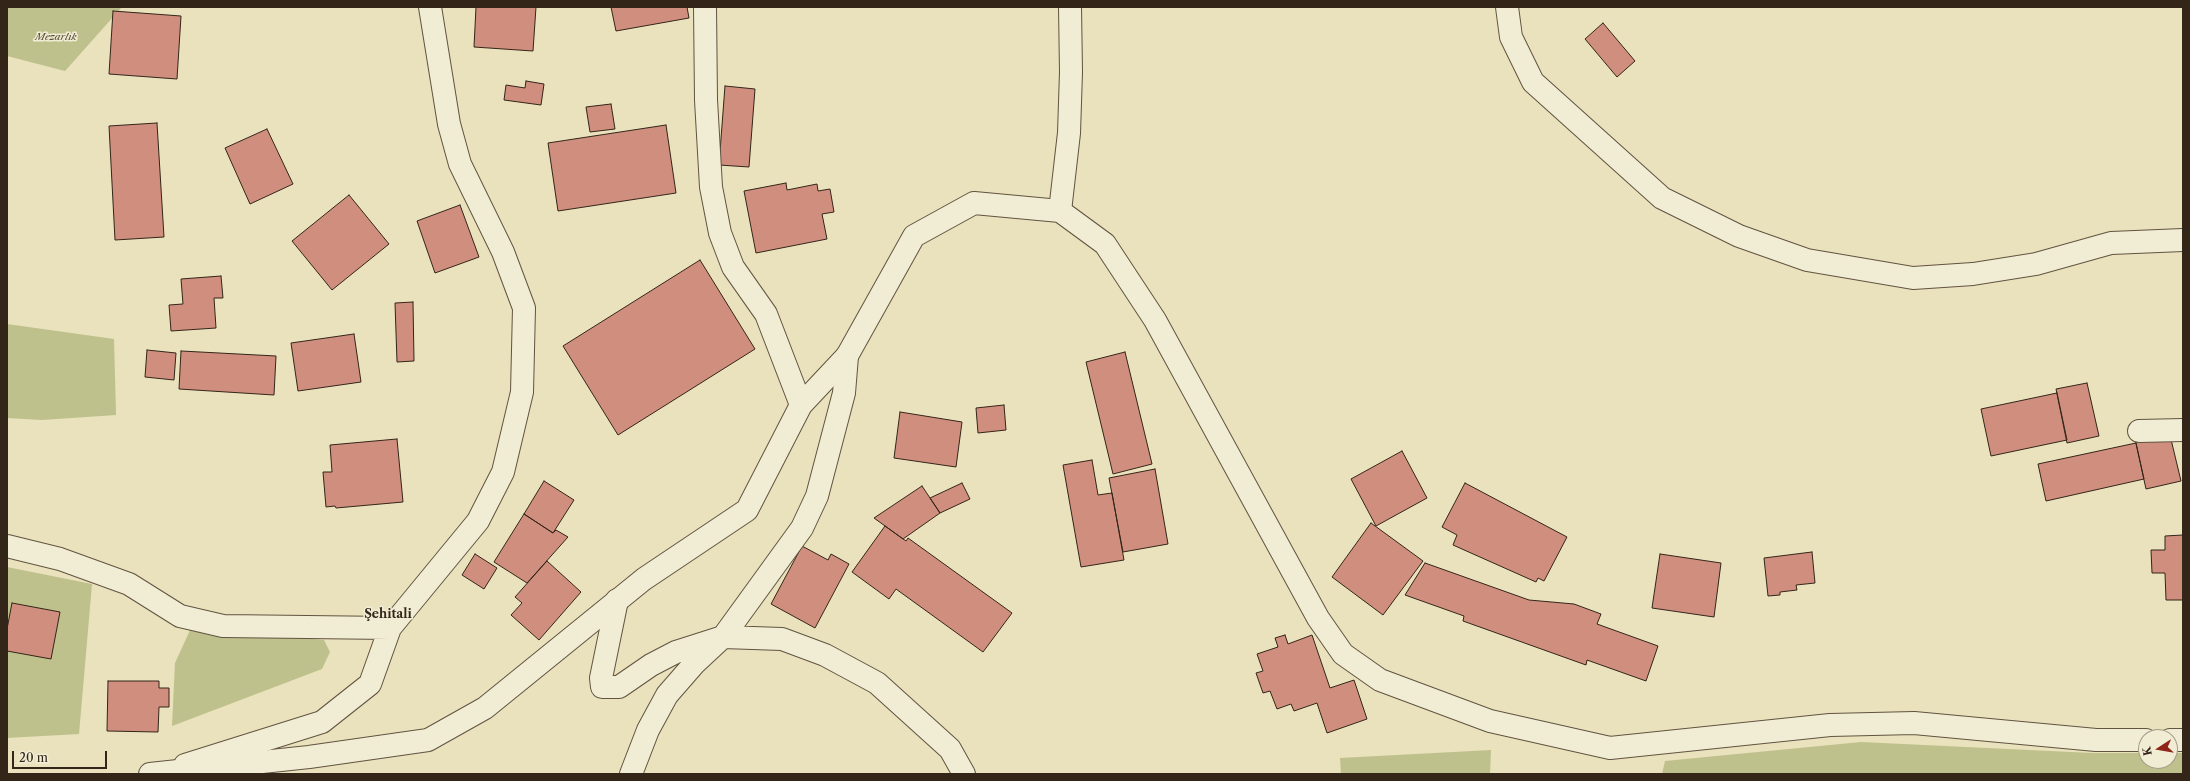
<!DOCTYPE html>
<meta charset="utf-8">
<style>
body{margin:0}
#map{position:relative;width:2190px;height:781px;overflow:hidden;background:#eae1bd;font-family:"Libre Caslon Text",serif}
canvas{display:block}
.frame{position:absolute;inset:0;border:8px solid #332518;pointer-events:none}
.north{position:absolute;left:2138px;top:729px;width:40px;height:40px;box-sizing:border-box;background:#f1ecd4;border:1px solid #a59c89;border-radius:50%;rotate:258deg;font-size:11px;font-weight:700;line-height:16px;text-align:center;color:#332518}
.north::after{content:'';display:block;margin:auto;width:14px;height:18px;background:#8f2418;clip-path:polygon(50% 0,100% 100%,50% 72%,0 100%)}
.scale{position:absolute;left:12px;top:751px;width:95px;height:18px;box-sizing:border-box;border:2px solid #332518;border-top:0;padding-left:5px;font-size:12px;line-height:14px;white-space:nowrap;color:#332518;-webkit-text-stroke:3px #f1ecd4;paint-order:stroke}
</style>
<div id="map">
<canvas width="2190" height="781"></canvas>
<div class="frame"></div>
<div class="north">K</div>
<div class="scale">20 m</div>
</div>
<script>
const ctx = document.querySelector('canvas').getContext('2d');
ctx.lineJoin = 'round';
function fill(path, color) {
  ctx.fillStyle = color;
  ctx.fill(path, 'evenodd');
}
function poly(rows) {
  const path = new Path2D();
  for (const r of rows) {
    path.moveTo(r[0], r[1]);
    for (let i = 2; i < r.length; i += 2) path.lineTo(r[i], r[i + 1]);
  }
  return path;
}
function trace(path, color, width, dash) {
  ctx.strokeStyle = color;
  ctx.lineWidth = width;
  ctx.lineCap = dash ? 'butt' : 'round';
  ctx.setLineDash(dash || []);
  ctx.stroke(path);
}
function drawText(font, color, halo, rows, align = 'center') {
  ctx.font = font + ' "Libre Caslon Text",serif';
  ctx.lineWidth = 3;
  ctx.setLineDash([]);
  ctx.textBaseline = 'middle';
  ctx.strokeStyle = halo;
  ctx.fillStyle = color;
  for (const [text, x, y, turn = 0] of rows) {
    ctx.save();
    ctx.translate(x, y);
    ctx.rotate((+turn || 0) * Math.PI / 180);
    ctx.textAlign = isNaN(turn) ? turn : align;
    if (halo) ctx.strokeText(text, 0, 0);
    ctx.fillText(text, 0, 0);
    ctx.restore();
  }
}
fill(poly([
 [7,7,122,7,65,71,7,56],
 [7,324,114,339,116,415,42,420,7,418],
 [7,567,92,584,79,734,7,738],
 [191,628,324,640,330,652,322,669,172,726,175,663],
 [1861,742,2092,753,2146,753,2146,761,2170,761,2170,753,2183,753,2183,774,1662,774,1665,761],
 [1491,750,1490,774,1341,774,1340,758]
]), '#bec18c');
const building = poly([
 [476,7,536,7,533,51,474,47,476,7],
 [611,7,687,7,689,18,616,31,611,7],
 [113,11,181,16,177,79,109,74,113,11],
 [1603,23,1635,61,1617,77,1585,39,1603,23],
 [526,81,544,84,541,105,504,100,506,85,525,88,526,81],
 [725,86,755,89,749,167,719,165,725,86],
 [611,104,615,129,590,132,586,107,611,104],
 [157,123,164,237,115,240,109,126,157,123],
 [666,125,676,193,558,211,548,143,666,125],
 [267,129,293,184,250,204,225,148,267,129],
 [786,183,787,190,817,184,818,191,830,189,834,212,822,214,827,239,756,253,744,191,786,183],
 [349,195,389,244,332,290,292,241,349,195],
 [460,205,479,257,435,273,417,221,460,205],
 [700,260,755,349,618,435,563,346,700,260],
 [221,276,223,298,214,298,216,328,171,331,169,305,183,304,181,279,221,276],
 [413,302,414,361,397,362,395,303,413,302],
 [354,334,361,382,298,391,291,343,354,334],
 [147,350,176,353,174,380,145,377,147,350],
 [181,351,276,356,274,395,179,389,181,351],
 [1125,352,1152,464,1113,474,1086,362,1125,352],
 [2087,383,2099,436,2067,443,2056,389,2087,383],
 [2057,393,2067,440,1991,456,1981,409,2057,393],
 [1004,405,1006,430,978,433,976,408,1004,405],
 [900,412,962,422,956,467,894,458,900,412],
 [2169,431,2181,481,2146,489,2135,439,2169,431],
 [397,439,403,502,336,508,335,506,326,507,323,472,332,472,330,445,397,439],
 [2136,443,2144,479,2046,501,2038,464,2136,443],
 [1402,451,1427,498,1376,526,1351,479,1402,451],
 [1092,460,1098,495,1112,493,1124,560,1081,567,1063,465,1092,460],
 [1155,469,1168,544,1123,552,1109,478,1155,469],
 [544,481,574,500,553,533,524,514,544,481],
 [962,483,970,499,940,513,930,498,962,483],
 [1465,483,1567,537,1544,581,1538,578,1536,582,1453,545,1457,535,1442,527,1465,483],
 [922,486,940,513,903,539,874,518,922,486],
 [524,514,553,533,556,530,568,537,527,583,494,562,524,514],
 [1371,523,1423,561,1383,615,1332,577,1371,523],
 [885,526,906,541,908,538,1012,613,983,652,896,589,889,599,852,572,885,526],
 [2183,535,2183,600,2166,600,2165,573,2152,573,2151,550,2165,550,2165,536,2183,535],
 [802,546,828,560,831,554,849,564,815,628,771,604,802,546],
 [1812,552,1815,583,1796,585,1797,590,1780,592,1780,595,1768,596,1764,558,1812,552],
 [475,554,497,568,484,589,462,575,475,554],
 [1660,554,1721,563,1714,617,1652,608,1660,554],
 [547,561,581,592,539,640,511,615,522,603,515,597,547,561],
 [1425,563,1529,600,1574,604,1601,614,1597,624,1658,646,1646,681,1587,660,1586,665,1463,621,1464,616,1405,595,1425,563],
 [12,603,60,612,51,659,7,651,7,629,12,603],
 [1285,635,1288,644,1312,635,1330,688,1354,680,1367,719,1327,733,1317,703,1294,711,1291,704,1277,709,1270,691,1263,693,1256,673,1263,671,1257,654,1278,647,1275,638,1285,635],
 [108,681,159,681,159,688,169,688,169,707,159,707,158,732,107,731,108,681]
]);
fill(building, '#d08e7e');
trace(building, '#332518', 1);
const minor = poly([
 [705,7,706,100,711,187,720,233,733,267,766,314,801,405],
 [1507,7,1511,37,1533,82,1662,198,1739,236,1807,260,1913,278,1973,274,2036,264,2111,243,2183,240],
 [1060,211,1069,133,1071,72,1070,7],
 [2139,431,2183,430],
 [7,546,60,559,129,584,180,616,223,626,390,628],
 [617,600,601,678,602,687,619,687,651,665,676,652,723,637,782,639,825,655,877,683,950,749,964,774],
 [185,765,322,722,370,684,390,628,478,521,503,472,522,392,524,308,503,252,460,164,449,124,430,7],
 [631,774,648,730,667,695,694,664,723,637,802,528,817,496,844,393,847,356]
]);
const tertiary = poly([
 [2170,740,2183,740],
 [150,774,309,757,428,740,485,708,644,579,747,510,801,405,847,356,914,236,974,203,1060,211,1105,244,1155,320,1318,618,1343,654,1380,680,1490,721,1610,748,1830,725,1914,723,2096,740,2146,740]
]);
trace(minor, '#615441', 24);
trace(tertiary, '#615441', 24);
trace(minor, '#f1ecd4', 22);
trace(tertiary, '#f1ecd4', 22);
drawText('italic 10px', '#564c35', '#f1ecd4', [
 ["Mezarlık",56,37]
]);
drawText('bold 12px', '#332518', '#f1ecd4', [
 ["Şehitali",388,615]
]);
</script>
